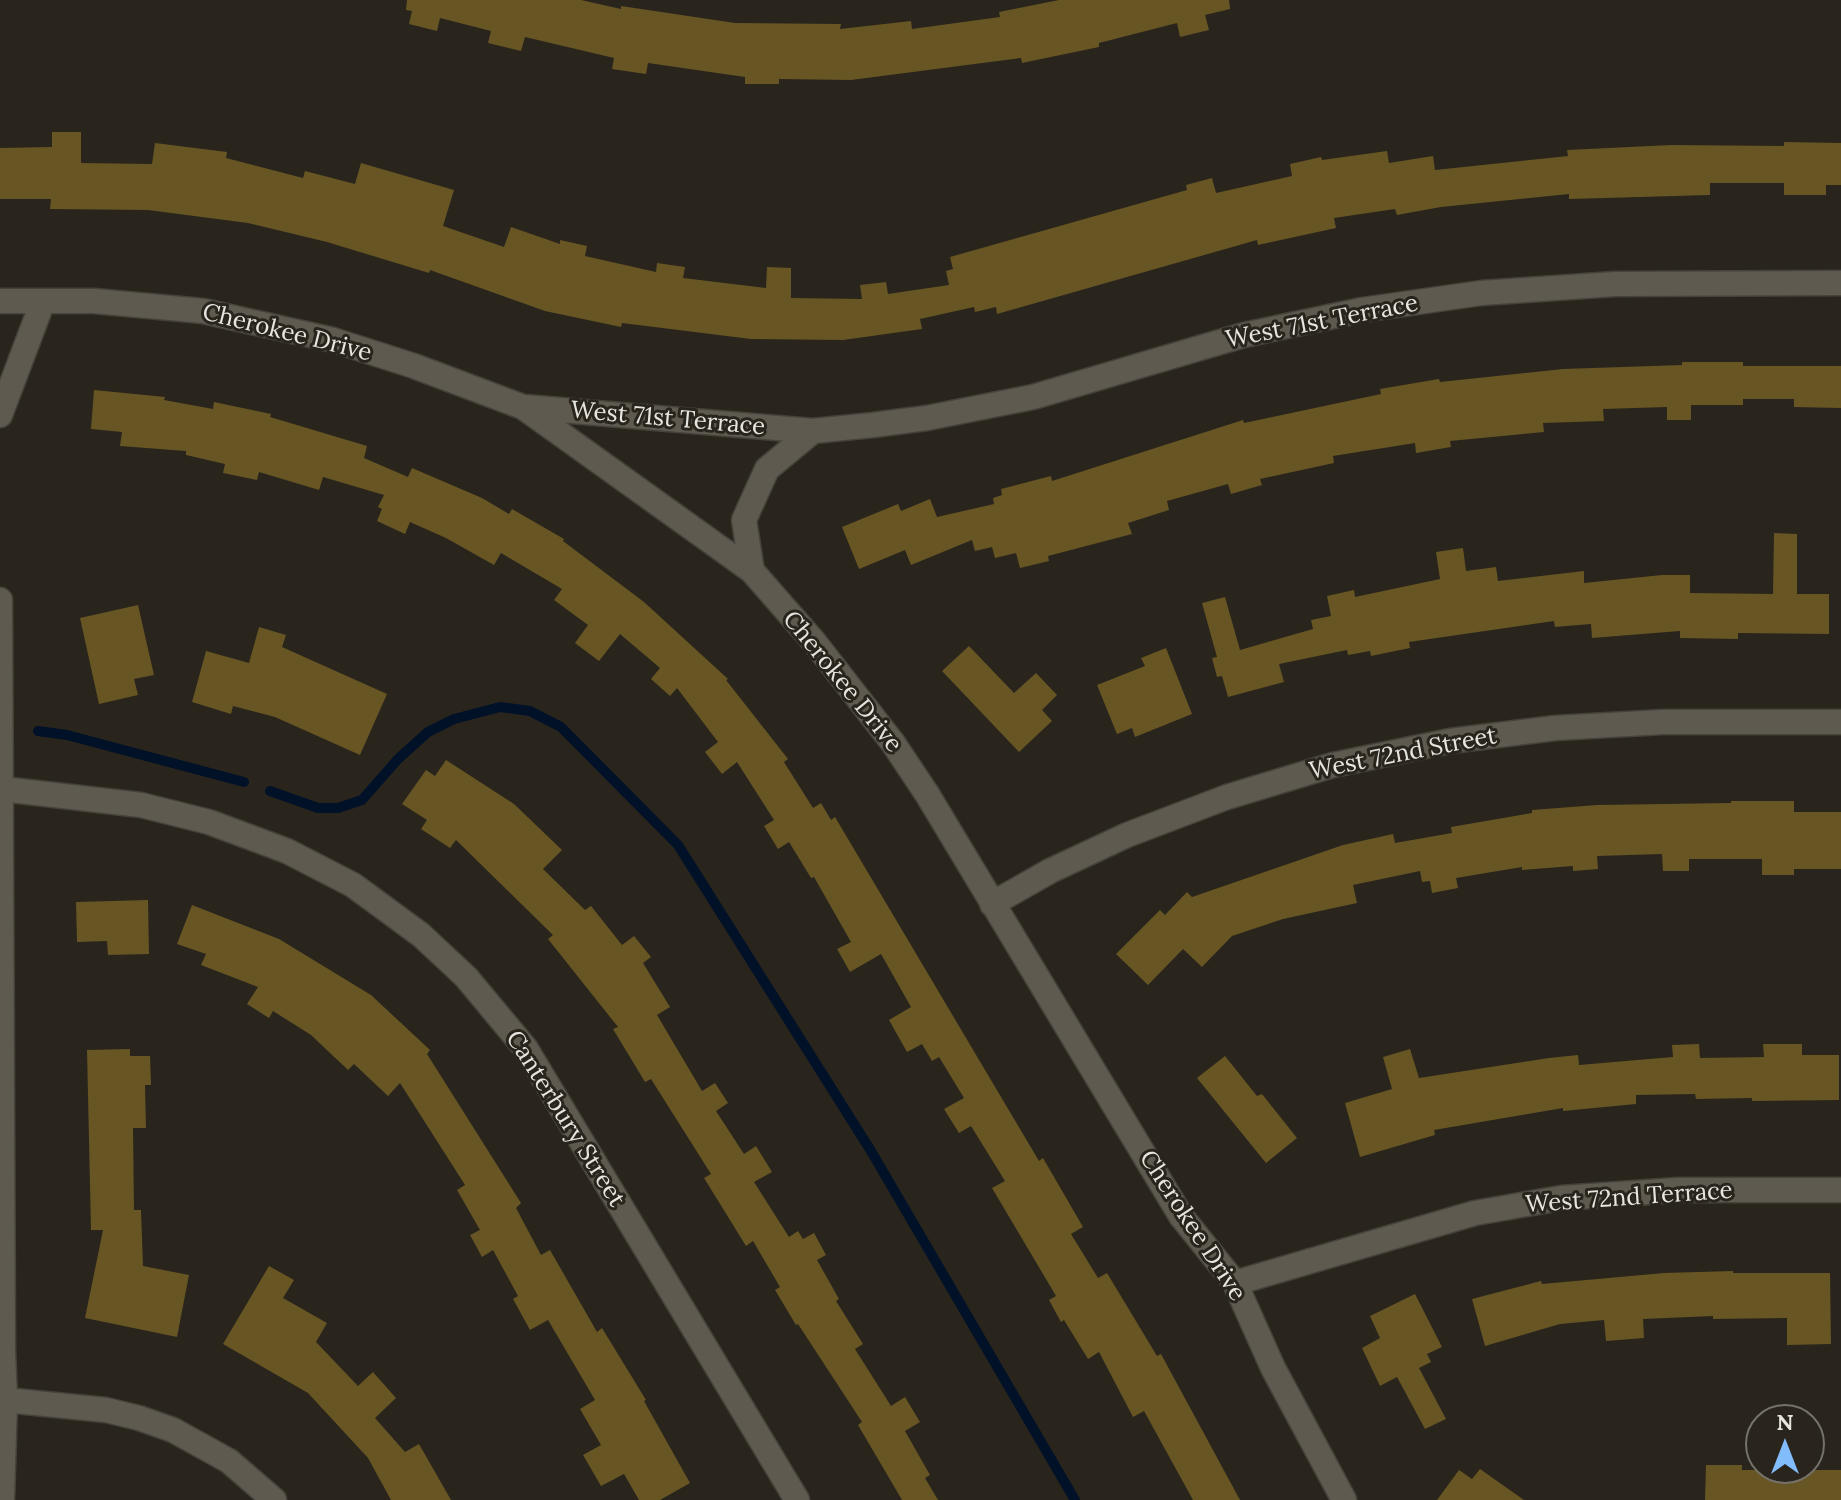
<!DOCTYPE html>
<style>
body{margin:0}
#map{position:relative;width:1841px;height:1500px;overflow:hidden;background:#29251d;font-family:Lora,serif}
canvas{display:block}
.north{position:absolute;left:1745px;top:1404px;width:80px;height:80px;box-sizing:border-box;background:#29251d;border:2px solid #75726b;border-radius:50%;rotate:0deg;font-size:22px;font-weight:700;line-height:32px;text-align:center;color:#e7e5df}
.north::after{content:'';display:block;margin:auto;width:28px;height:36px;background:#83bcfb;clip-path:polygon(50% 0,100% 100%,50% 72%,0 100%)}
</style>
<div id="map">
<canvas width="1841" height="1500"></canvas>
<div class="north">N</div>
</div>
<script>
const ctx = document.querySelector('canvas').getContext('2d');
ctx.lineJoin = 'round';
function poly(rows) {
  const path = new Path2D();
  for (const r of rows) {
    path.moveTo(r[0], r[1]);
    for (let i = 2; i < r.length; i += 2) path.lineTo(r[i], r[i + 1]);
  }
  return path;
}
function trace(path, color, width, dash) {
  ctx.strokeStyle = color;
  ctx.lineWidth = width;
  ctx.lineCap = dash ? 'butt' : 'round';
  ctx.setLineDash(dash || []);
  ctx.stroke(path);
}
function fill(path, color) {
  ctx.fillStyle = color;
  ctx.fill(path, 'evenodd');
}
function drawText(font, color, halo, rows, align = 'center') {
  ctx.font = font + ' Lora,serif';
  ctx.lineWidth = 6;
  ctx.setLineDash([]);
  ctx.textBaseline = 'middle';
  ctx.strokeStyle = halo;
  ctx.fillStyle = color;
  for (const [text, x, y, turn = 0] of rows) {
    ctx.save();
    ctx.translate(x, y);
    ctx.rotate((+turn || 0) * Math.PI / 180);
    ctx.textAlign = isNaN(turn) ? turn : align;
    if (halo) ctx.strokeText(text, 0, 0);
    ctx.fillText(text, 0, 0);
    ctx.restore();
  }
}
trace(poly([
 [38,731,67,735,244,782],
 [270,791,318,808,338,808,362,800,398,759,428,732,454,719,500,707,530,711,561,727,678,845,871,1151,1075,1500]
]), '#001128', 10);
fill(poly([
 [407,0,581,0,621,9,621,6,735,23,841,24,840,29,911,21,912,29,1000,17,999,12,1059,0,1229,0,1230,9,1205,15,1209,30,1180,37,1177,23,1099,43,1099,47,1022,63,1021,58,851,80,779,79,779,84,745,84,745,77,648,63,646,74,612,69,614,58,525,37,521,51,488,43,491,31,440,18,437,31,409,24,412,11,406,10],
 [52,132,81,132,81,163,152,164,155,143,227,152,226,158,303,178,305,171,355,184,361,163,454,190,443,226,504,247,511,227,560,244,560,240,587,246,585,256,656,272,657,263,685,267,683,278,766,288,767,267,791,268,791,298,862,299,860,285,886,282,888,294,949,285,946,271,953,269,950,257,1187,190,1186,185,1212,178,1216,193,1292,176,1290,164,1321,157,1322,160,1387,151,1389,163,1433,156,1435,170,1568,156,1567,150,1671,145,1784,146,1784,142,1841,143,1841,185,1826,185,1826,195,1784,195,1784,183,1710,183,1710,195,1569,199,1569,194,1441,207,1397,215,1395,209,1334,218,1336,228,1258,245,1257,240,997,314,996,307,975,312,974,307,920,319,922,329,843,340,751,339,622,323,621,327,545,311,430,270,429,273,327,242,248,223,148,210,50,209,51,199,0,199,0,148,52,147],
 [1682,362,1743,362,1743,366,1841,366,1841,408,1794,407,1794,399,1743,399,1743,405,1691,405,1691,420,1667,420,1667,407,1603,409,1604,421,1543,423,1544,432,1450,441,1451,447,1416,453,1415,443,1333,456,1334,463,1260,479,1262,485,1231,494,1228,484,1167,501,1169,510,1128,523,1132,534,1048,556,1049,561,1020,568,1016,553,995,558,992,547,975,551,972,540,911,565,905,550,859,569,842,527,898,504,901,511,930,499,937,517,994,504,993,498,1002,495,1001,489,1051,476,1052,481,1243,420,1244,423,1381,394,1380,389,1439,379,1440,382,1563,369,1682,365],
 [94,390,165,397,164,400,213,409,214,402,271,414,270,417,367,446,364,458,408,477,412,468,482,498,509,514,512,509,564,539,563,541,644,602,728,679,726,680,788,759,784,762,813,808,821,803,831,820,835,817,1039,1161,1043,1158,1083,1227,1071,1234,1098,1278,1107,1273,1157,1356,1161,1354,1240,1500,1193,1500,1144,1411,1133,1417,1099,1352,1088,1359,1064,1320,1061,1322,1049,1300,1056,1296,992,1188,1005,1181,971,1126,959,1133,944,1109,964,1098,939,1057,932,1061,922,1044,907,1052,889,1020,911,1007,881,954,850,972,837,949,851,942,814,877,811,878,789,842,778,849,764,826,774,820,737,762,722,774,705,752,718,742,677,688,670,696,651,679,660,668,620,634,599,661,575,643,588,625,554,600,562,589,501,553,494,565,446,538,410,522,405,534,377,521,382,509,378,507,384,495,323,477,319,490,259,472,257,480,223,473,225,464,186,455,186,451,120,446,122,432,91,429],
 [1774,533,1797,534,1797,594,1829,594,1829,634,1738,633,1738,639,1680,638,1680,631,1592,638,1591,624,1555,627,1554,621,1409,642,1410,648,1371,656,1370,651,1348,655,1347,650,1279,664,1284,682,1228,697,1222,676,1217,677,1212,658,1217,657,1202,603,1225,597,1240,650,1313,629,1311,620,1331,616,1327,596,1354,590,1355,597,1440,579,1436,552,1463,548,1466,571,1496,567,1498,581,1584,571,1584,583,1662,575,1690,575,1690,593,1773,594],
 [138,605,154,675,134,679,138,695,99,704,80,618],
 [259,627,286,635,282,647,387,694,360,755,275,717,233,706,231,714,192,702,206,651,249,663],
 [969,646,1014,693,1036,673,1057,695,1042,710,1052,721,1019,752,942,671],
 [1166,648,1192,714,1135,737,1132,728,1117,734,1097,685,1145,666,1141,658],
 [446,760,514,804,562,850,543,869,585,910,591,906,622,945,634,936,651,957,643,963,670,1007,657,1015,702,1091,715,1083,728,1103,716,1111,744,1154,756,1146,772,1172,754,1182,789,1237,798,1231,803,1239,814,1233,826,1255,817,1260,839,1299,836,1301,863,1344,855,1349,891,1406,905,1397,920,1422,905,1431,930,1475,925,1478,938,1500,902,1500,858,1425,862,1422,798,1324,796,1325,775,1290,780,1287,753,1241,746,1246,704,1178,711,1174,651,1079,645,1082,613,1029,618,1027,548,939,553,935,456,840,450,848,421,829,427,820,402,804,426,770,435,776],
 [1731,801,1794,801,1794,812,1841,812,1841,869,1794,869,1794,875,1762,875,1762,859,1689,859,1689,871,1663,871,1662,854,1597,856,1598,869,1573,871,1573,866,1522,870,1522,867,1456,878,1458,888,1432,893,1430,881,1422,882,1420,871,1353,885,1357,903,1283,919,1232,936,1202,967,1183,949,1148,985,1116,954,1160,910,1165,915,1187,892,1192,897,1343,845,1393,834,1395,843,1452,833,1451,827,1532,813,1532,810,1597,805,1731,803],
 [148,900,149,954,108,955,107,941,77,942,76,902],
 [192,905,279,939,371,995,430,1050,427,1054,521,1203,516,1208,541,1255,550,1250,597,1332,602,1328,646,1400,644,1401,690,1483,660,1500,639,1500,624,1474,601,1486,583,1455,601,1445,580,1409,595,1400,548,1320,530,1330,513,1299,518,1296,493,1250,482,1257,470,1235,480,1230,457,1190,465,1185,400,1083,388,1096,354,1064,348,1070,311,1035,273,1011,269,1018,247,1004,258,987,201,965,206,954,177,944],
 [1699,1044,1700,1058,1764,1057,1763,1044,1802,1044,1802,1055,1839,1055,1839,1100,1752,1101,1752,1098,1696,1099,1695,1094,1636,1095,1636,1104,1563,1111,1563,1108,1434,1130,1435,1135,1360,1157,1345,1103,1392,1089,1383,1057,1410,1049,1419,1078,1549,1058,1578,1055,1579,1065,1673,1057,1672,1045],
 [130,1049,130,1056,150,1056,151,1085,145,1085,146,1128,133,1128,134,1210,141,1210,143,1266,189,1275,177,1337,85,1318,103,1230,91,1230,87,1050],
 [1225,1056,1257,1096,1262,1094,1297,1138,1266,1163,1197,1078],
 [269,1266,294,1280,283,1298,327,1323,316,1342,358,1386,373,1372,396,1398,375,1418,405,1452,419,1444,451,1500,391,1500,368,1458,308,1393,223,1344],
 [1733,1271,1733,1273,1830,1273,1831,1344,1787,1345,1787,1318,1713,1319,1713,1316,1643,1319,1644,1338,1606,1341,1604,1320,1560,1324,1485,1346,1472,1299,1541,1281,1542,1284,1664,1273],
 [1415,1294,1442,1347,1427,1354,1431,1362,1419,1368,1446,1419,1425,1429,1397,1377,1380,1386,1362,1348,1380,1338,1370,1316],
 [1706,1465,1742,1465,1742,1470,1841,1470,1841,1500,1705,1500],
 [1480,1469,1524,1500,1437,1500,1459,1470,1472,1479]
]), '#675523');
const street = poly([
 [0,301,94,301,203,311,333,340,414,366,523,407,752,571,815,643,893,743,927,794,1181,1216,1235,1283,1273,1368,1344,1500],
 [524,407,813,431,873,425,927,418,1033,397,1244,335,1362,310,1481,293,1615,284,1841,283],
 [0,415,43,301],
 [752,571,744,520,767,469,813,431],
 [0,600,3,1351,5,1400,2,1500],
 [2,789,141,805,209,822,287,851,353,885,421,935,466,977,526,1049,797,1500],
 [992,904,1050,871,1127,835,1227,797,1333,765,1450,741,1555,728,1663,722,1841,722],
 [1235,1283,1475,1213,1561,1198,1678,1190,1841,1190],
 [5,1400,106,1410,139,1418,173,1430,229,1461,274,1500]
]);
trace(street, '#45423b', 27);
trace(street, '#5e5a50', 24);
drawText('24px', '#e7e5df', '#29251d', [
 ["West 71st Terrace",1322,322,-11],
 ["Cherokee Drive",287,333,14],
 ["West 71st Terrace",668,419,5],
 ["Cherokee Drive",842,682,51],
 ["West 72nd Street",1403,754,-11],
 ["Canterbury Street",565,1119,58],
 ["West 72nd Terrace",1629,1198,-4],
 ["Cherokee Drive",1192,1226,57]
]);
</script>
